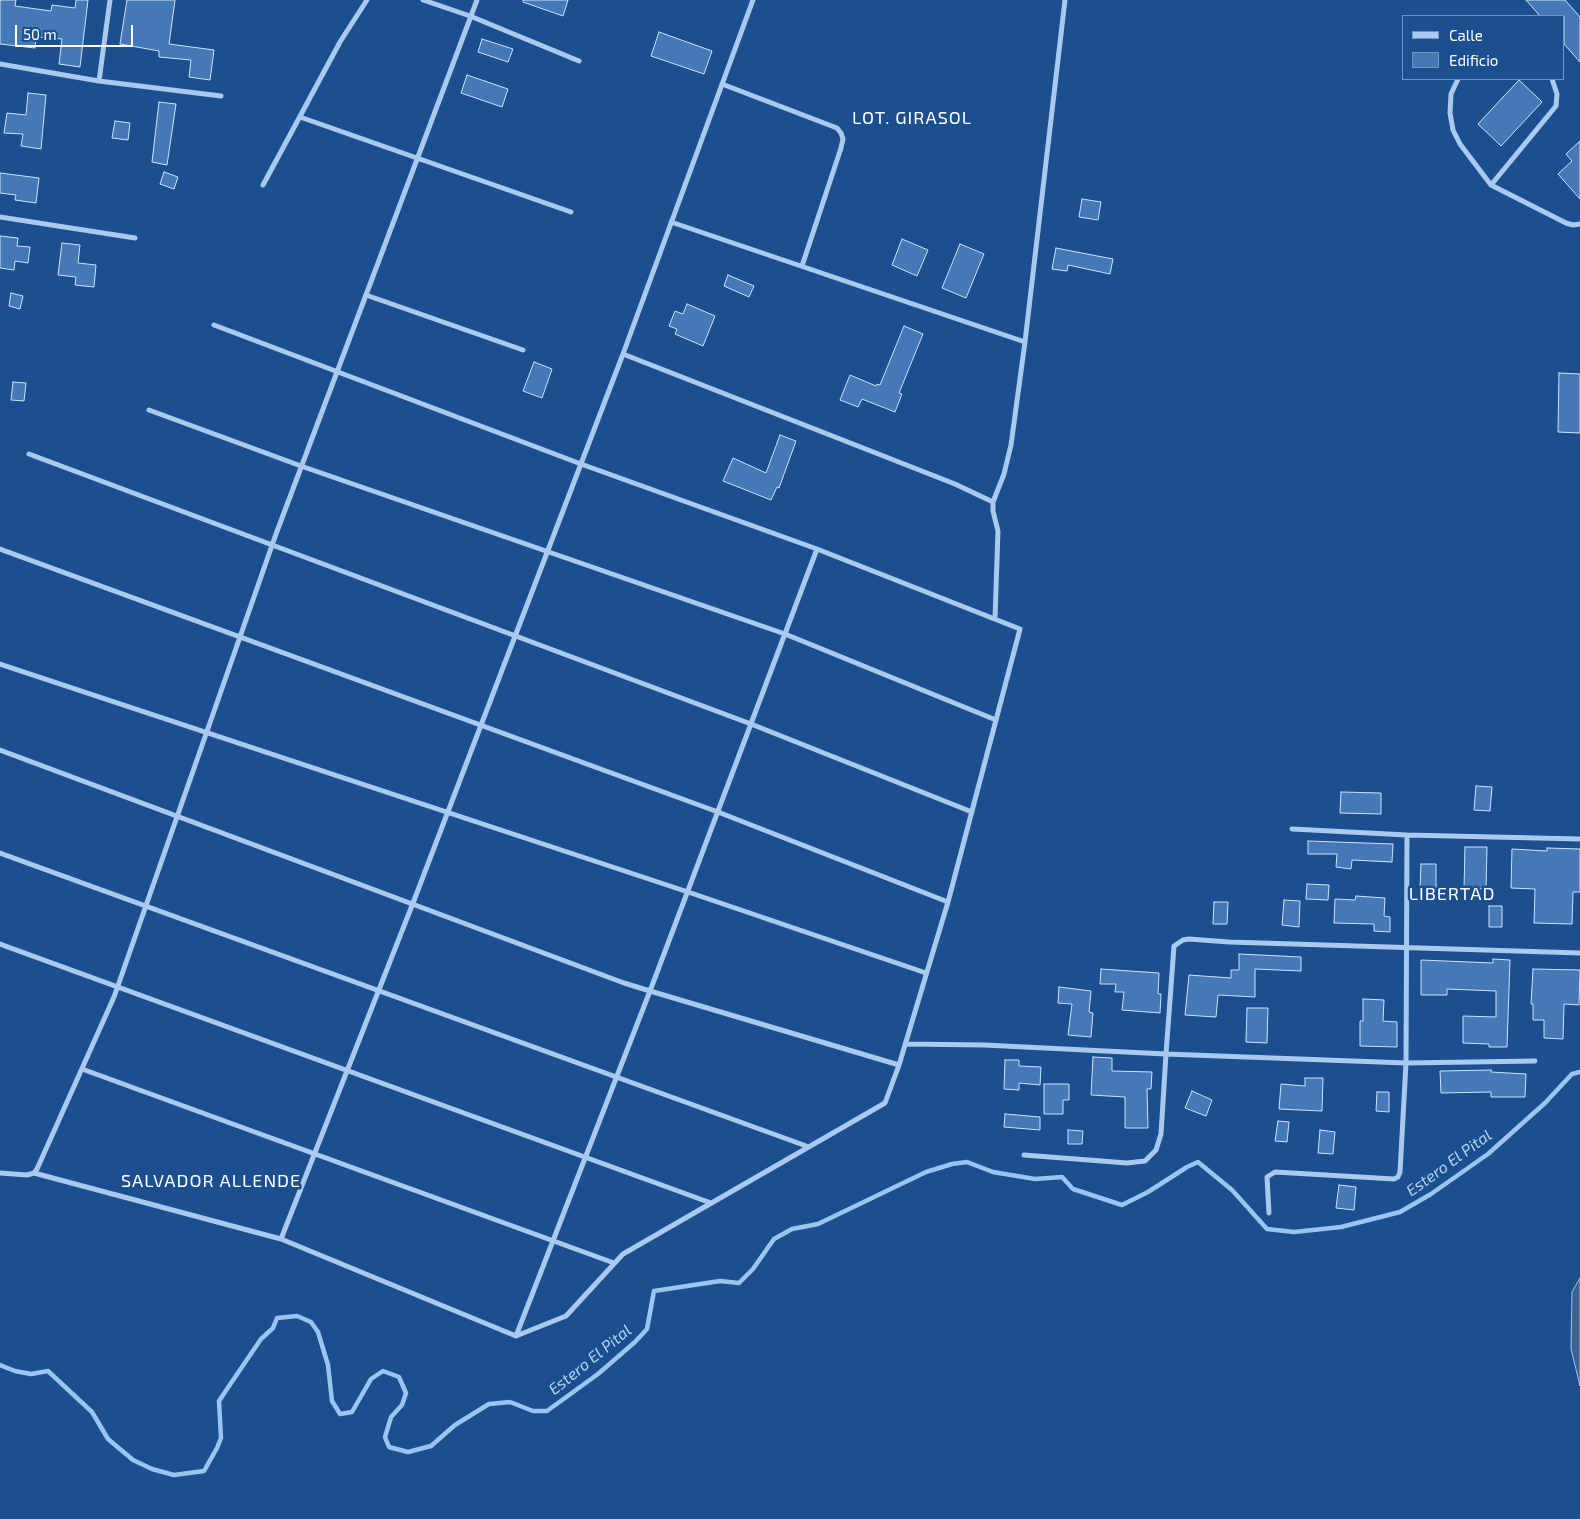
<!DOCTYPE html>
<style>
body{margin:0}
#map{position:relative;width:1580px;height:1519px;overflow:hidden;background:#1b4f8f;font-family:"Exo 2",sans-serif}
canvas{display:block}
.legend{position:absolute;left:1402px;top:15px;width:162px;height:65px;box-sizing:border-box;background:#1b4f8f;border:1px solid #7695bc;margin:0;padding:6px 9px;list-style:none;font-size:15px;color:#fff}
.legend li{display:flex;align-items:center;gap:10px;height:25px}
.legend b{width:25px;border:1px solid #7695bc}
.scale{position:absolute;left:15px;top:25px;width:118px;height:22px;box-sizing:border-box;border:2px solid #fff;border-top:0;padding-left:6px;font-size:15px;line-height:18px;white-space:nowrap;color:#fff;-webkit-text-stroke:4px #1b4f8f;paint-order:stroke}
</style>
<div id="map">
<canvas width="1580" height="1519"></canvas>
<ul class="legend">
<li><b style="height:6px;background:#a9c9ee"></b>Calle</li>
<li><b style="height:14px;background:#4478b7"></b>Edificio</li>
</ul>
<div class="scale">50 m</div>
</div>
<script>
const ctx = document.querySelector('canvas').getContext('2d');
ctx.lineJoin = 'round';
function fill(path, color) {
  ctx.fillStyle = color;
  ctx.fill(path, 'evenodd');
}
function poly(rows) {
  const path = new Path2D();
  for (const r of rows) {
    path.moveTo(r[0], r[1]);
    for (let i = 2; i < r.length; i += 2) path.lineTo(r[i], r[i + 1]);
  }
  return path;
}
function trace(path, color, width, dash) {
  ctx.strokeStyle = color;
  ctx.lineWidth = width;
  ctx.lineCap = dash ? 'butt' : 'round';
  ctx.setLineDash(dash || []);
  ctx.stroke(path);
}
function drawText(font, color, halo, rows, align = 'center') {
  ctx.font = font + ' "Exo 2",sans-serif';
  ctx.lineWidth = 5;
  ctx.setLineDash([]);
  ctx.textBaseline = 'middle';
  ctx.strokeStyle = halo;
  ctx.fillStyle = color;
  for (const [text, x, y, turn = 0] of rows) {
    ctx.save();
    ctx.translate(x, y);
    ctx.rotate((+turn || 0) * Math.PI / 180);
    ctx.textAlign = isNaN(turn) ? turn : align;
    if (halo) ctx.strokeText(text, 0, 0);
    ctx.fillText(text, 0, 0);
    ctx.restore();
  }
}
const water = poly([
 [1580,1278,1580,1386,1571,1349,1572,1292,1580,1278]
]);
fill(water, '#3c6290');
trace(water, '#9cc4f0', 1);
trace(poly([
 [0,1365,15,1371,31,1374,48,1371,92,1412,108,1439,133,1460,152,1469,174,1475,204,1471,217,1448,221,1438,219,1401,227,1389,261,1339,273,1328,277,1318,297,1316,311,1322,318,1332,328,1365,332,1401,340,1414,352,1412,371,1379,383,1371,399,1377,406,1393,402,1405,391,1417,385,1437,389,1447,408,1452,431,1446,455,1425,489,1404,510,1402,533,1411,547,1411,598,1374,635,1342,647,1329,654,1291,720,1281,739,1283,753,1269,774,1239,792,1229,818,1224,926,1172,952,1164,967,1162,993,1172,1035,1179,1062,1177,1073,1189,1122,1205,1148,1192,1187,1167,1198,1162,1232,1190,1267,1229,1294,1232,1341,1227,1400,1212,1431,1194,1488,1154,1545,1103,1572,1074,1580,1072]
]), '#9cc4f0', 4.5);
const building = poly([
 [0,0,16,0,15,6,51,11,52,5,75,8,76,0,88,0,80,67,59,64,62,39,36,37,35,48,0,44,0,0],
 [127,0,175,0,169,44,214,50,210,80,189,77,191,60,159,57,159,51,120,44,127,0],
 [523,0,568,0,563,16,523,2,523,0],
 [1526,0,1565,0,1580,17,1580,62,1564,44,1564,16,1540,16,1526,0],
 [659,32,712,51,704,74,651,56,659,32],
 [482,39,513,49,508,62,478,52,482,39],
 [467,75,508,89,502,107,461,93,467,75],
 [1519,80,1542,102,1501,146,1478,124,1519,80],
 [28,93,46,95,41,149,21,146,23,134,4,133,7,113,26,115,28,93],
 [159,102,176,104,167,165,152,162,159,102],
 [115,121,130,123,128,140,112,138,115,121],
 [1580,141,1580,199,1558,174,1572,161,1566,154,1580,141],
 [164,172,178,177,174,189,160,184,164,172],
 [0,173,39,178,36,203,15,200,16,195,0,193,0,173],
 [1082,199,1101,202,1098,220,1079,217,1082,199],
 [0,236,18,238,17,246,30,247,28,263,15,261,14,270,0,268,0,236],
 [902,239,928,250,917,276,892,265,902,239],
 [62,243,80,245,78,263,96,265,94,287,75,285,76,277,58,275,62,243],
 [960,244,984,254,966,298,942,288,960,244],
 [1056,248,1113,259,1110,274,1068,265,1067,271,1052,269,1056,248],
 [728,275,754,286,749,297,724,286,728,275],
 [11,293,23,296,20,309,9,306,11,293],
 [687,304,715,316,703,346,675,334,677,329,669,326,675,311,683,314,687,304],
 [904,326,923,334,899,393,902,394,895,412,862,399,858,407,840,400,850,375,876,386,877,384,880,385,904,326],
 [534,362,552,369,542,398,523,391,534,362],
 [1559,373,1580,374,1580,433,1558,432,1559,373],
 [13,382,26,383,24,401,11,400,13,382],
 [780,435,796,441,779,488,777,487,771,500,723,481,733,458,766,473,780,435],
 [1476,786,1492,787,1490,811,1474,810,1476,786],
 [1341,792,1381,793,1381,814,1340,813,1341,792],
 [1308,841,1393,844,1392,862,1352,860,1351,869,1336,867,1337,854,1308,854,1308,841],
 [1465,847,1487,847,1486,889,1464,888,1465,847],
 [1547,848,1580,849,1580,892,1573,892,1572,924,1534,923,1535,889,1511,888,1512,849,1547,851,1547,848],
 [1421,864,1436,864,1436,890,1420,889,1421,864],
 [1307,884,1329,885,1328,900,1306,899,1307,884],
 [1356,896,1385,898,1384,916,1390,917,1390,932,1374,931,1374,924,1334,923,1335,899,1355,900,1356,896],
 [1284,900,1300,901,1299,927,1282,925,1284,900],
 [1214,902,1228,902,1227,924,1213,924,1214,902],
 [1489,906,1502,906,1502,927,1489,927,1489,906],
 [1239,954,1301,957,1301,971,1255,969,1255,997,1218,995,1216,1017,1185,1015,1189,975,1231,978,1231,970,1239,970,1239,954],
 [1493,959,1510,960,1507,1047,1489,1047,1489,1044,1463,1043,1463,1016,1496,1017,1496,991,1447,989,1447,995,1421,995,1421,960,1493,963,1493,959],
 [1101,969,1159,973,1158,994,1161,994,1160,1013,1122,1010,1124,992,1115,992,1116,984,1100,984,1101,969],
 [1533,969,1580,970,1579,1005,1564,1004,1563,1039,1544,1038,1544,1020,1533,1020,1533,1004,1531,1004,1533,969],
 [1059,987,1091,991,1089,1012,1093,1013,1091,1037,1068,1035,1072,1004,1058,1003,1059,987],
 [1363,999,1384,1000,1383,1021,1397,1022,1397,1047,1360,1046,1360,1021,1363,1021,1363,999],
 [1247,1008,1268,1008,1267,1043,1246,1042,1247,1008],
 [1093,1057,1112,1058,1112,1071,1152,1072,1151,1089,1147,1089,1148,1128,1125,1128,1125,1097,1091,1095,1093,1057],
 [1005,1060,1019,1060,1019,1066,1041,1067,1040,1085,1019,1083,1019,1090,1004,1089,1005,1060],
 [1491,1070,1491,1072,1526,1074,1525,1097,1491,1097,1491,1092,1441,1093,1440,1071,1491,1070],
 [1305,1078,1323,1078,1322,1111,1279,1109,1281,1084,1305,1086,1305,1078],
 [1044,1084,1069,1084,1069,1100,1063,1100,1063,1114,1044,1114,1044,1084],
 [1192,1091,1212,1100,1206,1116,1185,1108,1192,1091],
 [1377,1092,1389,1092,1389,1112,1376,1111,1377,1092],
 [1005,1114,1040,1117,1040,1130,1004,1127,1005,1114],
 [1278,1121,1289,1122,1287,1142,1275,1141,1278,1121],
 [1068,1130,1083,1131,1082,1144,1068,1144,1068,1130],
 [1320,1130,1335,1132,1333,1154,1318,1153,1320,1130],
 [1339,1185,1356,1187,1354,1210,1336,1208,1339,1185]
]);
fill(building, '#4478b7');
trace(building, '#cfe3fa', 1);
trace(poly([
 [110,0,99,81,221,96],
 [423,0,470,16,579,61],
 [753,0,623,354,955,484,993,502],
 [0,64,99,81],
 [1458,79,1451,94,1450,113,1453,130,1460,144,1491,185,1566,223,1573,225,1580,224],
 [722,84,837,128,841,133,843,139,841,148,802,266],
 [300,117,571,212],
 [263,185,340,42,367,0],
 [1491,185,1556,106,1557,94,1552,79],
 [0,217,135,238],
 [671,222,1025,342],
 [366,295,523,350],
 [149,410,301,466,785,634,996,720],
 [29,454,751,724,972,812],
 [0,549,718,812,948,902],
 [995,619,998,531,993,511,993,502,1004,474,1011,445,1025,342,1065,0],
 [0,664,688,892,926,973],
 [0,750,624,983,650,991,817,549,581,464,214,325],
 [1292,829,1407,835,1580,839],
 [0,853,809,1147],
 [0,944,711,1203],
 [905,1044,984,1045,1166,1054,1174,946,1183,940,1189,939,1229,942,1580,953],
 [82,1069,614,1263],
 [1024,1155,1127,1163,1145,1161,1156,1150,1161,1134,1166,1054,1406,1063,1535,1061],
 [0,1173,27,1175,34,1173,37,1169,114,997,276,534,477,0],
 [34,1173,281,1239,516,1336,566,1316,623,1254,885,1103,899,1065],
 [1269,1213,1267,1177,1275,1172,1394,1179,1398,1177,1400,1172,1406,1063,1407,835],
 [281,1239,413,903,623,354],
 [516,1336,650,991,899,1065,948,902,1020,629,817,549]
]), '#a9c9ee', 5);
drawText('italic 16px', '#b5d3f5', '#1b4f8f', [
 ["Estero El Pital",1449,1163,-36],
 ["Estero El Pital",590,1360,-39]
]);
ctx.letterSpacing = '1px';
drawText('18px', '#fff', '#1b4f8f', [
 ["LOT. GIRASOL",912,118],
 ["LIBERTAD",1452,894],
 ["SALVADOR ALLENDE",211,1181]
]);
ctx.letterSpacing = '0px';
</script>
